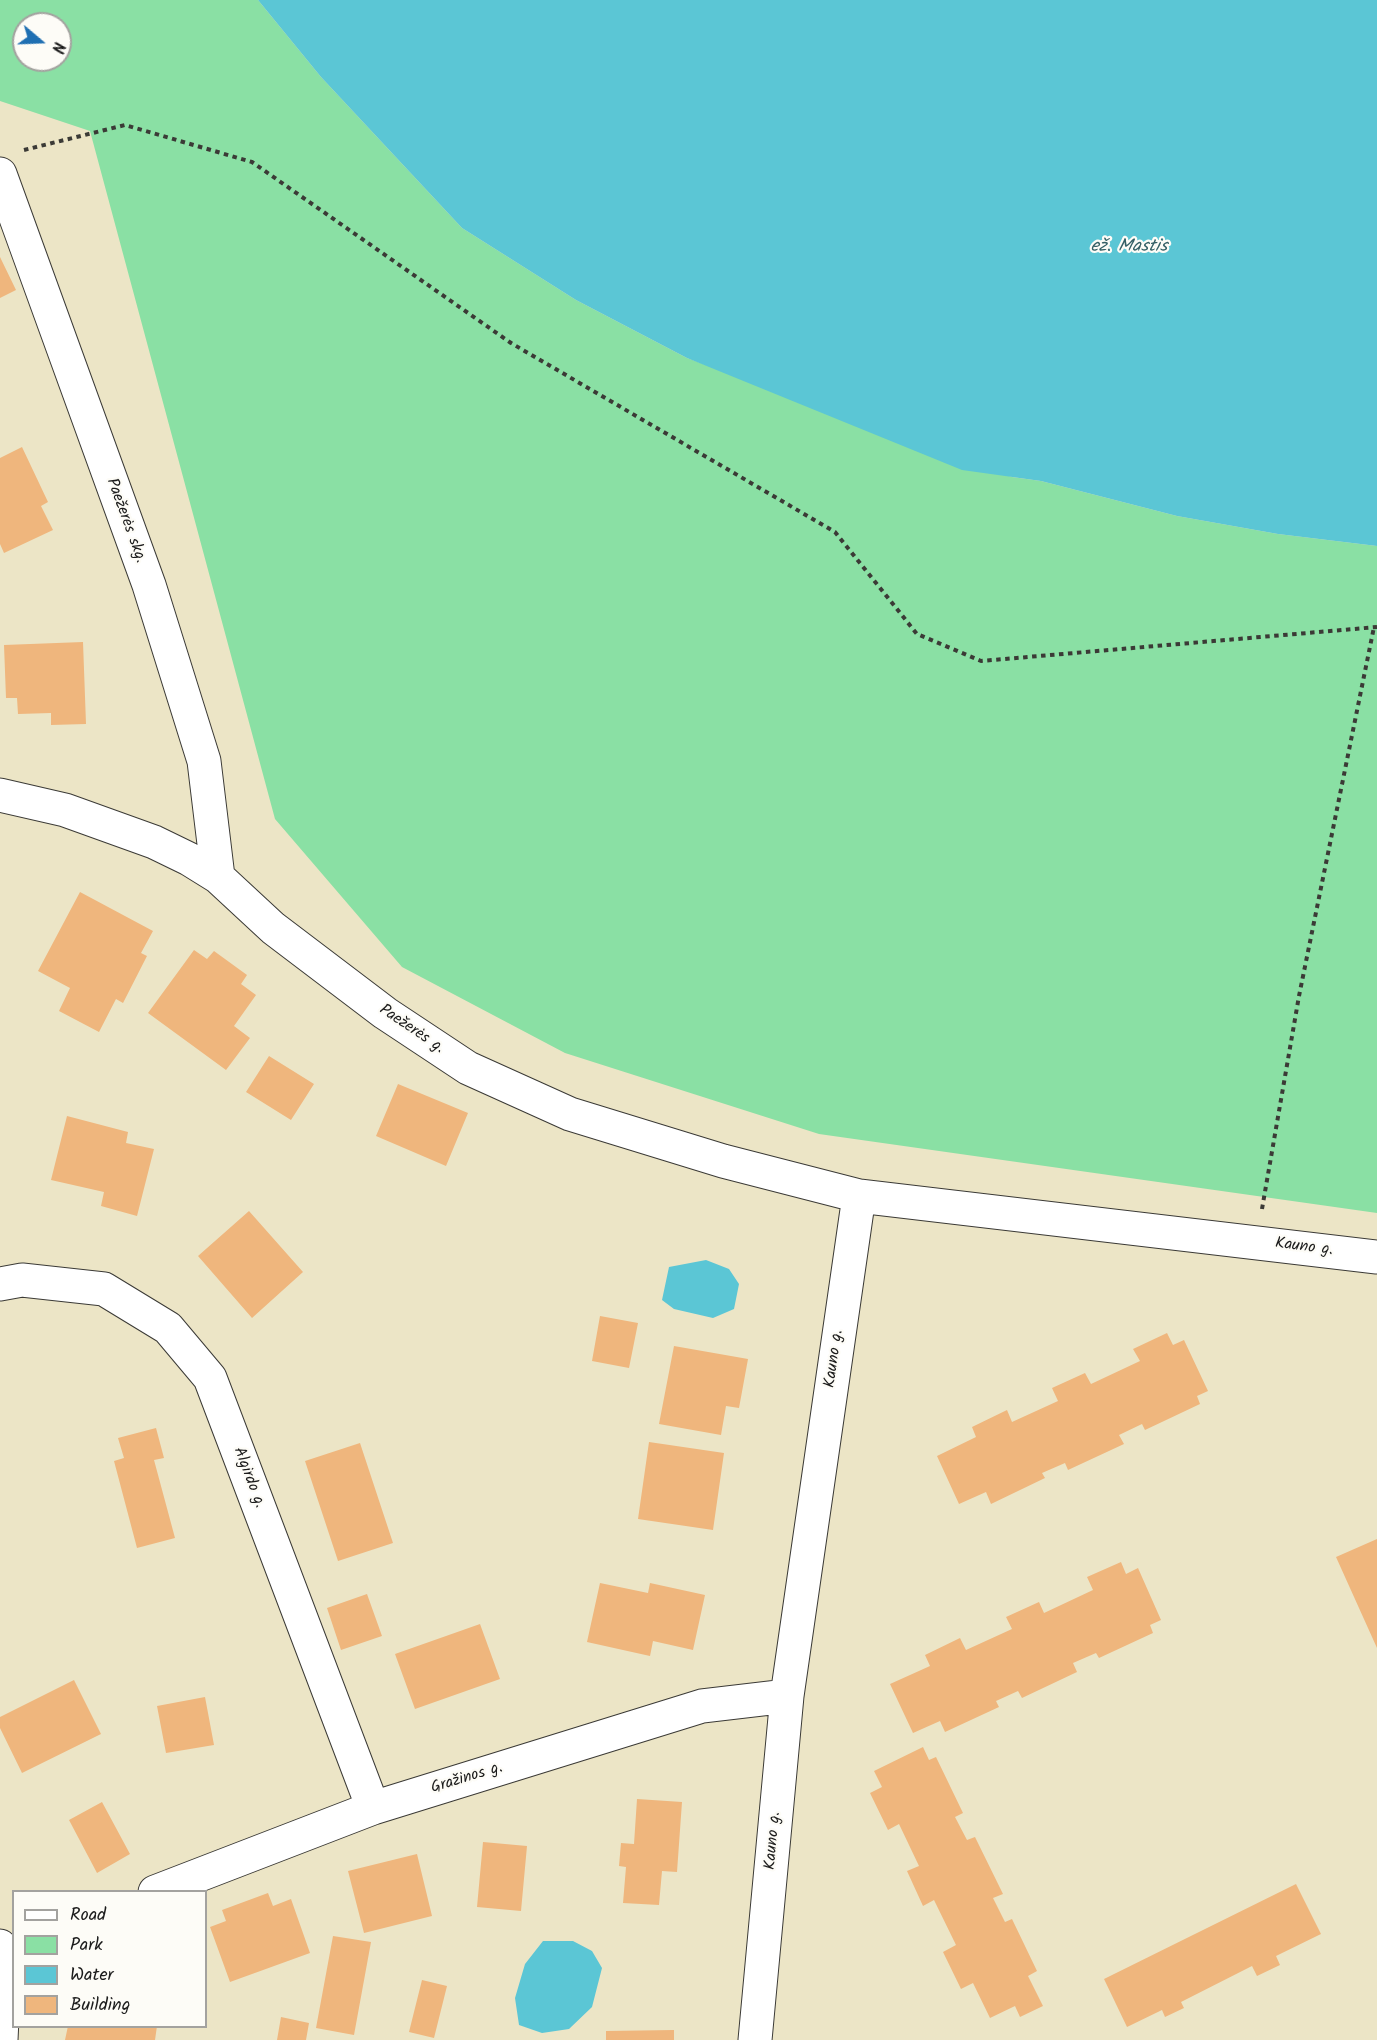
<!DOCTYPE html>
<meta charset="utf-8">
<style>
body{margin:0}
#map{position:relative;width:1377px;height:2040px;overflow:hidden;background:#ece5c6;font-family:Kalam,sans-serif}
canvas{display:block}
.legend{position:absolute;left:12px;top:1890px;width:195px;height:138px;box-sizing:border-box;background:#fdfcf7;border:2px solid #a3a29f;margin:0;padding:8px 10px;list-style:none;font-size:18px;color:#1c1c1c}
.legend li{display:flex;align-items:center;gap:12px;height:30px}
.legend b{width:30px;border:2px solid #a3a29f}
.north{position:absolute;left:12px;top:12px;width:60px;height:60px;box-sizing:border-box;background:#fdfcf7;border:2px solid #a3a29f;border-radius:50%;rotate:109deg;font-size:16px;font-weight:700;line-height:24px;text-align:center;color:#1c1c1c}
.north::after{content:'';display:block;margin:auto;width:21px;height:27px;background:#1f6fb2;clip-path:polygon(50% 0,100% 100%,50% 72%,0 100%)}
</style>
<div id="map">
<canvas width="1377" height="2040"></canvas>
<ul class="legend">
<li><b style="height:8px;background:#fff"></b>Road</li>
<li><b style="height:16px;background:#8ae0a4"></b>Park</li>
<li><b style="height:16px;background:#5bc6d5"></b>Water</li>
<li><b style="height:16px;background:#efb67d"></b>Building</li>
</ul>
<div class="north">N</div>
</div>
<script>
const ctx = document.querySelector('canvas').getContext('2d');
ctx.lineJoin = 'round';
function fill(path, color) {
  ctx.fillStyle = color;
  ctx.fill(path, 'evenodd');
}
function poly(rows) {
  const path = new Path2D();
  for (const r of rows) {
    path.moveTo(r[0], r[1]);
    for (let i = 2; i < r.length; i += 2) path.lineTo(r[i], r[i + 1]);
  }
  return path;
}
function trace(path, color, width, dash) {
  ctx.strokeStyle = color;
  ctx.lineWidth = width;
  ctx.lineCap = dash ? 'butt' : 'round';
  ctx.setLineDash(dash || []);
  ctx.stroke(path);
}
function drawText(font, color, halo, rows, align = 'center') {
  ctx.font = font + ' Kalam,sans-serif';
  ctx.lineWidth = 4.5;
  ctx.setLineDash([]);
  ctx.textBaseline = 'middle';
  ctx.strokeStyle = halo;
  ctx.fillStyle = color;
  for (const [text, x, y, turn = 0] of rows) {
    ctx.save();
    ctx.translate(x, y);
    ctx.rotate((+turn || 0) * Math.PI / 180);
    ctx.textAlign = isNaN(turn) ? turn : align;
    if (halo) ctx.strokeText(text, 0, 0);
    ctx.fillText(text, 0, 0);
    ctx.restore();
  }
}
fill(poly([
 [0,0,258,0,321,77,462,228,576,300,687,358,1012,477,1041,481,1177,516,1278,534,1377,546,1377,1213,819,1134,565,1053,402,967,275,819,90,131,0,101],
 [24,24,60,24,60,60,24,60]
]), '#8ae0a4');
fill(poly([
 [258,0,1377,0,1377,546,1278,534,1177,516,1041,481,962,470,687,358,576,300,462,228,321,77],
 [706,1260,729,1269,739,1284,734,1309,713,1318,674,1309,662,1300,669,1267],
 [543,1941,573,1941,592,1951,602,1968,592,2007,569,2029,542,2033,519,2025,515,1998,525,1964]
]), '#5bc6d5');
fill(poly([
 [0,257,16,290,0,298],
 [22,447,48,502,41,506,53,530,4,553,0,544,0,458],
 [83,642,86,724,51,725,51,713,18,714,17,698,6,698,4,645],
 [80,892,153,931,141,953,147,956,123,1003,116,999,99,1032,59,1011,70,988,38,971],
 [194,950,207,959,214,951,247,975,241,984,256,995,234,1026,250,1038,226,1070,148,1013],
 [269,1056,314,1084,291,1120,246,1092],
 [398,1084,468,1113,446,1166,376,1136],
 [67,1116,128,1132,126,1143,154,1149,137,1216,101,1206,104,1192,51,1180],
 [249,1211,303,1272,252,1318,198,1256],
 [600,1316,638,1323,629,1368,592,1361],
 [1167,1333,1173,1345,1184,1340,1208,1391,1197,1396,1200,1404,1145,1430,1142,1424,1119,1435,1124,1444,1068,1470,1065,1463,1042,1473,1045,1478,991,1504,986,1492,959,1504,937,1456,976,1437,972,1427,1007,1410,1012,1422,1058,1401,1052,1388,1085,1373,1091,1384,1140,1361,1133,1349],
 [674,1346,748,1359,739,1408,726,1406,721,1435,659,1424],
 [156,1428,164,1458,154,1460,175,1538,137,1548,114,1461,124,1458,118,1438],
 [649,1442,724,1453,713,1530,638,1519],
 [360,1443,393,1543,338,1561,305,1461],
 [1377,1539,1377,1648,1336,1557],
 [1121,1562,1126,1574,1138,1568,1161,1620,1150,1625,1153,1633,1099,1658,1096,1653,1073,1663,1077,1672,1022,1698,1018,1691,996,1701,999,1707,945,1732,940,1721,913,1733,890,1684,930,1666,925,1655,960,1638,966,1650,1012,1629,1006,1617,1039,1602,1044,1613,1093,1590,1087,1577],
 [600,1583,648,1593,650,1583,705,1595,693,1650,653,1641,650,1656,587,1642],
 [367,1594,382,1636,341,1650,327,1608],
 [480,1624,500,1679,415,1709,395,1654],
 [74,1680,101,1734,22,1773,0,1728,0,1717],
 [205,1697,214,1745,166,1753,157,1706],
 [923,1747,929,1760,936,1757,963,1813,955,1817,967,1840,975,1837,1003,1894,993,1898,1005,1922,1012,1919,1037,1971,1028,1976,1043,2006,1020,2017,1015,2006,990,2018,973,1983,961,1989,943,1952,956,1945,934,1900,923,1906,907,1871,919,1866,899,1824,888,1830,870,1793,882,1787,874,1771],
 [637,1799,682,1802,677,1872,662,1871,659,1905,623,1903,626,1867,619,1866,621,1843,634,1844],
 [102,1802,130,1854,97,1873,69,1820],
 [483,1842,527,1846,521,1911,477,1907],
 [417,1854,432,1916,364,1933,348,1871],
 [1296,1884,1321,1934,1276,1956,1280,1965,1257,1976,1252,1966,1181,2002,1184,2008,1165,2017,1162,2010,1127,2027,1104,1979],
 [268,1893,273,1906,291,1899,310,1953,230,1982,210,1927,226,1921,222,1910],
 [333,1936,371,1942,354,2035,316,2028],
 [422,1980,447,1986,434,2038,409,2032],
 [281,2017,309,2023,306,2040,277,2040],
 [68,2026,157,2026,155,2040,65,2040],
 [674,2030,674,2040,606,2040,606,2031]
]), '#efb67d');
const minor = poly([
 [0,174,149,585,204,761,218,877],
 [0,795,65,810,154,842,189,859,218,877,273,928,385,1013,468,1068,570,1114,723,1161,859,1196],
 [0,1284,22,1280,104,1289,168,1328,210,1378,373,1808],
 [155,1892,373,1808,702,1706,787,1696],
 [0,1946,5,1954,1,2040],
 [755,2040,787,1696,859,1196,1377,1257]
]);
trace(minor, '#3b3a36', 35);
trace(poly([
 [24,150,125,125,252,162,511,343,835,532,917,634,981,661,1377,627],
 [1262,1209,1299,996,1374,627]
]), '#3b3a36', 4, [4.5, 4.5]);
trace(minor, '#fff', 33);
drawText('16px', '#1c1c1c', '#fdfcf7', [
 ["Paežerės skg.",125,521,70],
 ["Paežerės g.",411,1030,34],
 ["Kauno g.",1304,1248,7],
 ["Kauno g.",835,1359,-82],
 ["Algirdo g.",248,1478,69],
 ["Gražinos g.",467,1779,-17],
 ["Kauno g.",774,1841,-85]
]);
drawText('italic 18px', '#356066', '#fdfcf7', [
 ["ež. Mastis",1129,248]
]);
</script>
